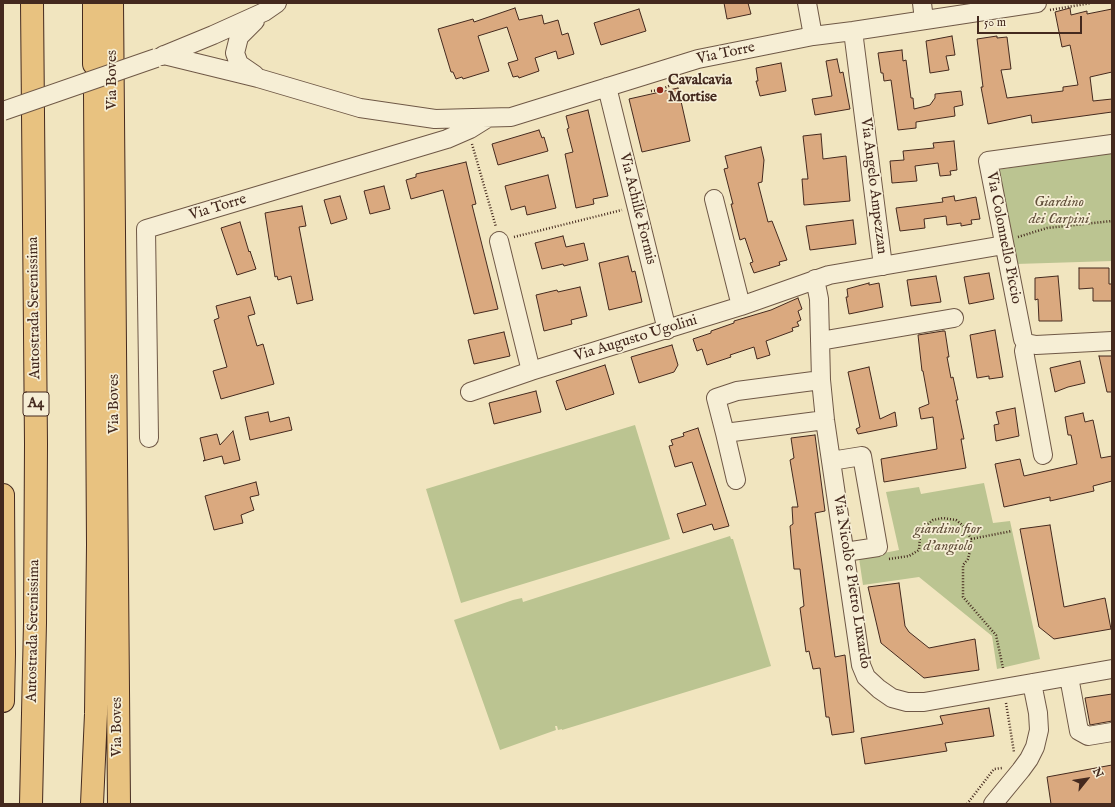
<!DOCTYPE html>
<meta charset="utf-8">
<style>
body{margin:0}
#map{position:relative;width:1115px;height:807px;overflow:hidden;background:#f1e5bf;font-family:"IM FELL English",serif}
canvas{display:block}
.frame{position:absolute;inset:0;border:4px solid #44291e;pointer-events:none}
.north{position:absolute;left:1067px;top:759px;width:40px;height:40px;-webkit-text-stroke:3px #f6eed5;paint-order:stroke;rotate:60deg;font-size:11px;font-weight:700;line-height:16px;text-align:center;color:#44291e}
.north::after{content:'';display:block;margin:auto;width:14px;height:18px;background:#44291e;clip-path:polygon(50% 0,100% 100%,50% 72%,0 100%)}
.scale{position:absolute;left:977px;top:16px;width:105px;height:18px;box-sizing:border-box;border:2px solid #44291e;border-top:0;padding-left:5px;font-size:12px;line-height:14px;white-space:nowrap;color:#44291e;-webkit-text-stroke:3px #f6eed5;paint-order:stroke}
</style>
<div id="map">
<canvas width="1115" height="807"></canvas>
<div class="frame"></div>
<div class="north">N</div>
<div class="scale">50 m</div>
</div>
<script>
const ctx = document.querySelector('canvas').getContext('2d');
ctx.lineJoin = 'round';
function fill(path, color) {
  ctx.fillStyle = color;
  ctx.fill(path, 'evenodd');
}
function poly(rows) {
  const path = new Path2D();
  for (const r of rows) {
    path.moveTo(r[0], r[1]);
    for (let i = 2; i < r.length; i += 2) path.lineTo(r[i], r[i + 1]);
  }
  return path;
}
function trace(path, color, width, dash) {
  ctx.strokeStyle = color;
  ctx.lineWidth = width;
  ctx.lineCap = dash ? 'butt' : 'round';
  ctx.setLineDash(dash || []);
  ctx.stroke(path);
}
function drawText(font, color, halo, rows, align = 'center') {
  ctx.font = font + ' "IM FELL English",serif';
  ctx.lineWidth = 3.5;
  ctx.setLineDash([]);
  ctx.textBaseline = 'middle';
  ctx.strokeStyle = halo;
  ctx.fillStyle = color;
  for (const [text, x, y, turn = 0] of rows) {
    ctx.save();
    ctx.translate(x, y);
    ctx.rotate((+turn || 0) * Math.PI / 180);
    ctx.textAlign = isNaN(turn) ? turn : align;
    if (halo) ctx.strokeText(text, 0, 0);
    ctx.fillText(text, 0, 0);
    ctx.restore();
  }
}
fill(poly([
 [1112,151,1112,261,1016,264,997,170],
 [635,425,670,539,461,603,426,489],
 [984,483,993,523,1010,521,1040,659,997,669,992,636,919,577,863,585,859,558,899,550,886,492,919,487,921,494],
 [730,536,731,539,733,539,771,666,562,730,562,729,558,730,557,726,555,726,556,730,500,750,454,620,513,600,522,598,523,602]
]), '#bbc491');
const building = poly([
 [724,3,748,3,751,14,727,19,724,3],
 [515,8,519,20,542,15,544,24,558,20,562,35,568,33,574,54,558,59,556,51,535,58,539,71,519,78,518,76,513,77,508,63,518,60,507,27,478,36,489,71,463,79,462,77,456,79,453,72,451,72,438,29,473,19,474,22,515,8],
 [1070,8,1071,15,1087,11,1087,14,1112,9,1112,72,1090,77,1093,101,1112,99,1112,112,1032,123,1031,115,988,124,981,87,983,87,977,39,997,36,997,38,1007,37,1011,69,1001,70,1007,98,1063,91,1063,87,1078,85,1070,45,1062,47,1055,12,1070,8],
 [639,9,646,31,601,45,594,23,639,9],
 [952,36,955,55,946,56,949,70,930,73,926,41,952,36],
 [902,50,903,61,906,60,911,98,913,98,914,109,930,105,935,98,935,94,961,91,963,105,954,107,955,116,916,122,916,128,898,130,891,80,884,81,883,73,881,73,878,53,902,50],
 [837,59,840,73,843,72,850,109,815,115,812,99,832,96,826,61,837,59],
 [781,63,786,91,760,96,756,81,758,81,756,68,781,63],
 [678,88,690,141,642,152,629,99,678,88],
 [588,110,608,196,593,199,594,204,576,208,565,154,573,152,567,129,569,128,566,116,588,110],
 [539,130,542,138,544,137,548,151,498,165,492,144,539,130],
 [821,134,823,159,846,156,850,201,804,205,802,179,808,179,803,136,821,134],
 [954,141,957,170,950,171,951,175,940,176,938,163,915,166,917,181,892,183,890,161,904,160,903,151,934,148,933,143,954,141],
 [761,147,764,160,762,182,758,183,768,222,772,221,787,260,779,262,780,265,754,273,750,263,753,262,745,238,740,240,731,204,733,204,724,169,728,168,725,156,761,147],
 [466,162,476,204,472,205,498,309,474,314,443,190,411,199,406,180,416,177,416,174,466,162],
 [548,175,556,208,527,215,525,206,511,210,505,186,548,175],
 [384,186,390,209,370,214,364,191,384,186],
 [340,196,347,219,331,224,324,200,340,196],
 [954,196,955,201,976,197,980,219,971,220,972,224,961,226,961,223,947,225,946,216,924,219,925,228,900,231,896,208,943,202,942,198,954,196],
 [302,206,306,226,299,227,313,300,297,304,291,276,278,280,277,276,275,277,265,213,302,206],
 [853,220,856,244,810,250,806,226,853,220],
 [240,222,249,252,250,251,256,269,237,275,221,228,240,222],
 [563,236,566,247,584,243,588,260,564,266,563,264,542,269,535,243,563,236],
 [628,256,632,272,635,271,642,302,609,310,599,263,628,256],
 [1079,268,1109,268,1109,284,1112,284,1112,301,1093,301,1093,288,1079,289,1079,268],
 [989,273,994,299,969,304,964,277,989,273],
 [936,276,941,302,911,306,907,280,936,276],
 [1058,276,1062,321,1039,321,1038,299,1035,300,1035,278,1058,276],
 [869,283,869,285,879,283,883,307,849,314,846,297,848,297,847,289,869,283],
 [580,287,587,316,571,320,572,324,544,331,536,295,557,290,558,292,580,287],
 [250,297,255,314,248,316,257,346,263,344,274,384,221,399,213,371,227,367,214,320,219,318,216,306,250,297],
 [798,298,802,309,798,311,801,320,797,322,799,326,792,328,793,331,766,341,770,355,757,359,754,347,730,355,731,357,707,365,702,349,697,351,693,339,711,333,711,331,734,323,734,321,771,310,798,298],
 [995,330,1003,377,989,379,989,376,977,378,970,335,995,330],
 [943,331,945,331,949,357,947,357,951,378,953,377,958,400,956,400,964,439,961,439,966,468,884,482,881,459,937,449,933,417,921,419,919,408,929,404,923,371,922,371,918,335,943,331],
 [504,332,510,356,474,364,468,340,504,332],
 [672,345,678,365,674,372,639,383,631,357,672,345],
 [1099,356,1112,356,1112,392,1107,392,1099,356],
 [1080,361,1085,383,1068,387,1055,392,1050,368,1080,361],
 [605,365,614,394,566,410,556,381,605,365],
 [869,367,880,419,895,412,897,426,858,434,856,429,860,427,848,372,869,367],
 [536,391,541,412,494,424,489,403,536,391],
 [1015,408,1019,436,996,441,994,425,999,424,996,412,1015,408],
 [268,412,270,422,289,417,292,430,250,440,245,417,268,412],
 [1083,413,1085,422,1093,420,1101,458,1112,456,1112,481,1093,486,1094,491,1050,501,1050,497,1004,507,995,464,1020,459,1024,476,1077,464,1071,435,1068,435,1065,417,1083,413],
 [698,428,729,526,714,530,712,524,683,533,677,514,706,505,692,462,675,467,669,446,673,445,671,440,684,436,683,433,698,428],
 [233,431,240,460,224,464,222,456,203,461,205,460,200,438,217,434,220,445,233,431],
 [815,435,825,511,815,513,835,657,845,655,854,732,832,735,829,717,826,717,820,668,813,669,809,651,806,652,800,608,804,606,800,569,794,569,790,526,793,524,792,507,798,507,790,460,794,458,791,438,815,435],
 [256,482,259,495,250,497,254,510,241,515,243,523,214,530,205,496,256,482],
 [1050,525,1064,607,1105,598,1111,629,1054,639,1039,627,1020,529,1050,525],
 [899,583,905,626,909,632,929,648,975,639,979,670,924,678,881,643,868,587,899,583],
 [1112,694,1112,721,1090,725,1085,698,1112,694],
 [989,708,994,736,945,743,947,751,865,764,861,738,943,724,940,716,989,708],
 [1112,765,1112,804,1051,804,1047,777,1112,765]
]);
fill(building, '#daa97f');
trace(building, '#44291e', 1);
const minor = poly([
 [807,3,813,36],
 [922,3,924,20],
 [853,31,883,266],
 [164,55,258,78,360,108,435,119,511,117,698,59,813,36,853,31,1037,3],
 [162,56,213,35,264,12,277,3],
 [255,75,239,64,235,53,239,37,255,21],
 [607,87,667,330],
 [1112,144,988,161,1023,339,1026,343,1036,345,1112,341],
 [714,199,741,306],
 [499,241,531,371,741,306,829,275,1004,245],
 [815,279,819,299,821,380,825,420,861,665,866,677,879,689,892,698,907,702,924,702,1112,669],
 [820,341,954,318],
 [1026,343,1024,351,1043,455],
 [821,380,737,391,716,398,725,433,825,420],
 [470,392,531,371],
 [725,433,736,480],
 [149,438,146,229,447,139,470,129,486,119],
 [831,461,862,456,878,547,845,552],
 [1069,677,1079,731,1088,736,1112,732],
 [993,804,1021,770,1029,759,1035,747,1039,730,1038,713,1032,683]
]);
const highway = poly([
 [94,3,94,64],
 [112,3,119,804],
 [3,495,4,654,3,701],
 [31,804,35,623,36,444,32,3],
 [92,804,96,714,98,545,95,94]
]);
trace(minor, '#6f5846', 20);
trace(highway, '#44291e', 24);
trace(poly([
 [1050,10,1091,3],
 [651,91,660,90,671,85],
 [472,144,496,227],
 [514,237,622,210],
 [1018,237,1047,228,1112,221],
 [971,539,1012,531],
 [889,559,909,556,919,550,920,536,928,524,933,520,943,518,949,519,956,520,961,524,965,528,971,539,971,547,968,559,963,565,963,597,996,635,1003,668],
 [1006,703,1014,752],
 [967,804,994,769,1002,768]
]), '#44291e', 2.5, [1, 2]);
trace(minor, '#f6eed5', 18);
trace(highway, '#e8c280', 22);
const minorBridge = poly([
 [3,111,156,58]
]);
trace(minorBridge, '#6f5846', 20, []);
trace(minorBridge, '#f6eed5', 18);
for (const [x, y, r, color] of [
 [660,90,4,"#8f2418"]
]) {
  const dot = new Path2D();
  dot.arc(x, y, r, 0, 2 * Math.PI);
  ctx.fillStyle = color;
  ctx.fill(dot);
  trace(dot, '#f6eed5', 1.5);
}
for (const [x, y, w] of [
 [36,404,26]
]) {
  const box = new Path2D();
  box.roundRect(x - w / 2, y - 12, w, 24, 3);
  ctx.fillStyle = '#f6eed5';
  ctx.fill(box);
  trace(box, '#44291e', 1);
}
drawText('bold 14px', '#44291e', null, [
 ["A4",36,404]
]);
drawText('15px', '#44291e', '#f6eed5', [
 ["Via Torre",726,54,-12],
 ["Via Boves",113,80,-90],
 ["Via Angelo Ampezzan",873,186,83],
 ["Via Torre",218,208,-17],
 ["Via Achille Formis",637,209,76],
 ["Via Colonnello Piccio",1003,238,79],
 ["Autostrada Serenissima",35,308,-91],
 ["Via Augusto Ugolini",636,339,-17],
 ["Via Boves",115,404,-90],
 ["Via Nicolò e Pietro Luxardo",851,582,81],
 ["Autostrada Serenissima",34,631,-89],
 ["Via Boves",118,727,-90]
]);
drawText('bold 15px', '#44291e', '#f6eed5', [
 ["Cavalcavia",668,81],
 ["Mortise",668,98]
], 'left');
drawText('italic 15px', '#62503b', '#f6eed5', [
 ["Giardino",1059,203],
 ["dei Carpini",1059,220],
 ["giardino fior",948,530],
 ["d'angiolo",948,547]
]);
</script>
